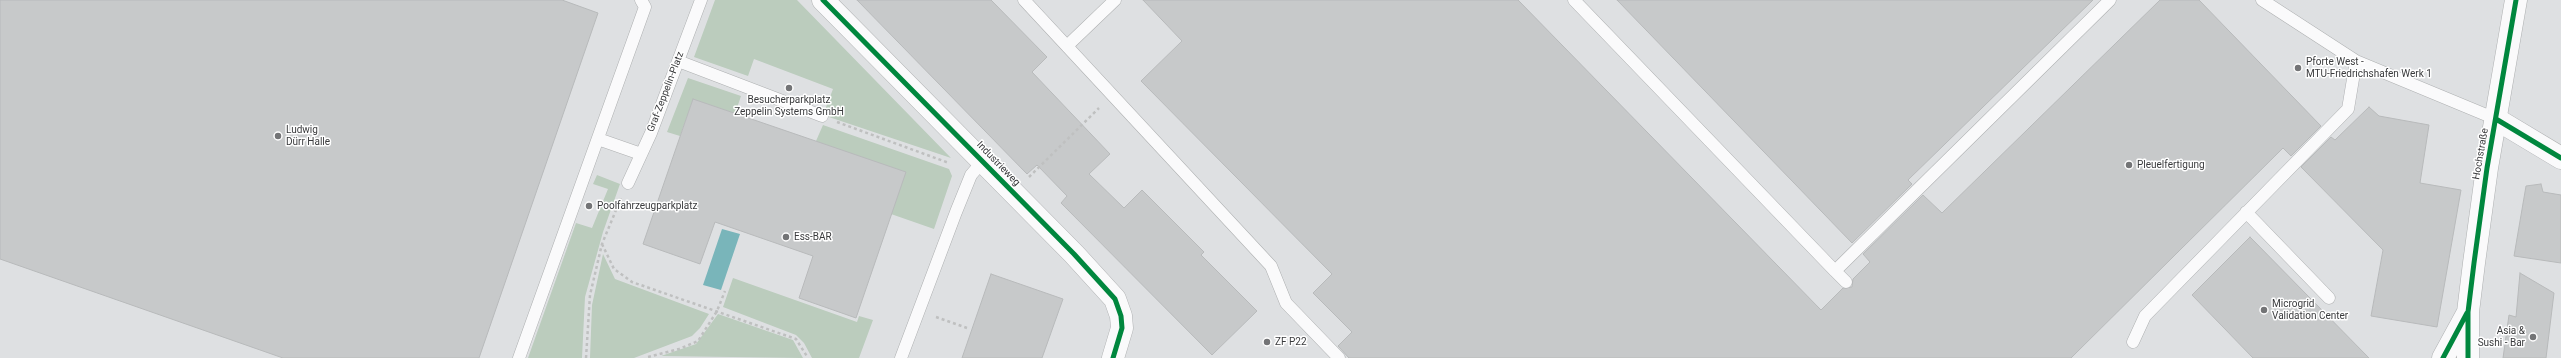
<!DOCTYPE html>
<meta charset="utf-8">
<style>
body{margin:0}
canvas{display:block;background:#dee0e2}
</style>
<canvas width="2561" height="358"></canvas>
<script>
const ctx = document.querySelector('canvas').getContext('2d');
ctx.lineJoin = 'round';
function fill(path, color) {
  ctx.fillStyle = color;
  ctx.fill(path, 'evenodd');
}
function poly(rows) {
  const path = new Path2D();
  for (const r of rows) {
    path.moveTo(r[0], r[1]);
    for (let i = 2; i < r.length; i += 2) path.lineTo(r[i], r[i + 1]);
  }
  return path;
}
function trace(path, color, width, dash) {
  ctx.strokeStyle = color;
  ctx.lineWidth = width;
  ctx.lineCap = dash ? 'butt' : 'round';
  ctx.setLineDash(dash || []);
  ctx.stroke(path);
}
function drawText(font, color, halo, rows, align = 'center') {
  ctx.font = font + ' Roboto,sans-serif';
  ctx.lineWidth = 3;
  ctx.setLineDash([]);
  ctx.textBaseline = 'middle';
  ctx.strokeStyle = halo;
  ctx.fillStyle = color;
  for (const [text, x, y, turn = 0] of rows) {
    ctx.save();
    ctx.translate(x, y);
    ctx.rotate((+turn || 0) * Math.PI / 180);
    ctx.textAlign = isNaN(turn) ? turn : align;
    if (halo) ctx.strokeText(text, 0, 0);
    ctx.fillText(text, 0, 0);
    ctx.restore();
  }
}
fill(poly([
 [715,0,797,0,951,158,823,115,833,89,754,59,748,76,694,57],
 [688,78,741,96,735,114,693,100,680,136,667,132],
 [823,125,949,169,952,176,934,229,891,214,816,141],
 [597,175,620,184,603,232,585,297,582,358,528,358,576,223,592,228,608,189,593,184],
 [603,254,615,279,709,314,700,328,692,336,634,358,590,358,592,305],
 [733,278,857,322,859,316,873,320,859,358,812,358,804,343,796,335,723,307],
 [718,314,793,340,803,358,661,356,696,344]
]), '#bbccbd');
fill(poly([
 [722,229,740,234,721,290,703,285]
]), '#79b5ba');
const building = poly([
 [0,0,562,0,598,13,479,358,283,358,0,259,0,0],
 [857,0,991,0,1047,57,1032,72,1110,154,1089,174,1124,208,1142,190,1204,252,1201,255,1257,311,1212,355,1061,203,1067,196,1037,165,1027,174,857,0],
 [1143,0,1518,0,1821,310,1843,288,1852,287,1853,279,1870,262,1863,254,1923,195,1942,213,2160,0,2199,0,2321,126,2291,156,2283,148,2071,358,1349,358,1338,346,1352,332,1313,293,1332,274,1141,81,1182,41,1143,0],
 [1617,0,2093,0,1908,180,1912,184,1852,243,1617,0],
 [693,99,906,172,856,318,799,298,813,256,715,222,700,264,643,244,693,99],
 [2369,107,2379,116,2429,125,2420,183,2461,190,2437,327,2371,316,2383,250,2301,167,2331,137,2335,140,2369,107],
 [2541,184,2543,192,2561,195,2561,263,2514,256,2526,186,2541,184],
 [2250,237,2369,358,2253,358,2192,295,2250,237],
 [2520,273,2554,293,2546,358,2503,358,2509,315,2516,317,2520,273],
 [991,274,1063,299,1042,358,962,358,991,274]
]);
fill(building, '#c7c9ca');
trace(building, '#b8babb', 1);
const service = poly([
 [1024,0,1271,266,1286,303,1339,358],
 [1574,0,1835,271,2110,0],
 [2262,0,2356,61,2496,119],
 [1067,46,1115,0],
 [678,61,822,116],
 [598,139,641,154],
 [628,183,651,133,701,0],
 [2246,212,2329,298],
 [1835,271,1846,282],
 [2133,342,2145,316,2348,109,2356,61],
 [519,358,645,7,641,0],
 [901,358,956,212,971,175,983,161]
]);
const minor = poly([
 [823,0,1074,254,1115,299,1121,316,1122,328,1113,358],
 [2496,119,2561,158]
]);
const secondary = poly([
 [2443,358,2467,314],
 [2468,358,2468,312,2474,263,2487,168,2516,0]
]);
trace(service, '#aeb0b1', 13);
trace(minor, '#aeb0b1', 23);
trace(secondary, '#aeb0b1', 23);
trace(poly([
 [837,122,949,163],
 [1029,177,1099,108],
 [602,244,614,269,632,282,796,339,808,358],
 [936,317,967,328],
 [648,357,679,349,698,341,717,311,725,291],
 [586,358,590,295,602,244,621,198]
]), '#bfc0c0', 2.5, [3, 3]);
trace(service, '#fafafb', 12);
trace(minor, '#fafafb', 22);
trace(secondary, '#fafafb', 22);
trace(poly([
 [823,0,1074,254,1115,299,1121,316,1122,328,1113,358],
 [2496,119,2561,158],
 [2443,358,2467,313],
 [2468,358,2468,312,2474,263,2487,168,2516,0]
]), '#00873e', 5);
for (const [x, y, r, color] of [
 [2298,68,4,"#737476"],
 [789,88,4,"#737476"],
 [278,136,4,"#737476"],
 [2129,165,4,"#737476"],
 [589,206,4,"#737476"],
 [786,237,4,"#737476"],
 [2264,310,4,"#737476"],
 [2533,337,4,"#737476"],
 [1267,342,4,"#737476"]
]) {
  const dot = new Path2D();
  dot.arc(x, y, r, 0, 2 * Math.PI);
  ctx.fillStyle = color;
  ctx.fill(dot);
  trace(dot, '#fff', 1.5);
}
drawText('10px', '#393a3c', '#fff', [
 ["Pforte West -",2306,62],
 ["MTU-Friedrichshafen Werk 1",2306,74],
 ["Besucherparkplatz",789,100,"center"],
 ["Zeppelin Systems GmbH",789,112,"center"],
 ["Ludwig",286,130],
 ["Dürr Halle",286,142],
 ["Pleuelfertigung",2137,165],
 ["Poolfahrzeugparkplatz",597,206],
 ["Ess-BAR",794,237],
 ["Microgrid",2272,304],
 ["Validation Center",2272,316],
 ["Asia &",2525,331,"right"],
 ["Sushi - Bar",2525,343,"right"],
 ["ZF P22",1275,342]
], 'left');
drawText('10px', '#393a3c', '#fff', [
 ["Graf-Zeppelin-Platz",666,92,-69],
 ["Hochstraße",2481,154,-80],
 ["Industrieweg",998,164,46]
]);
</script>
